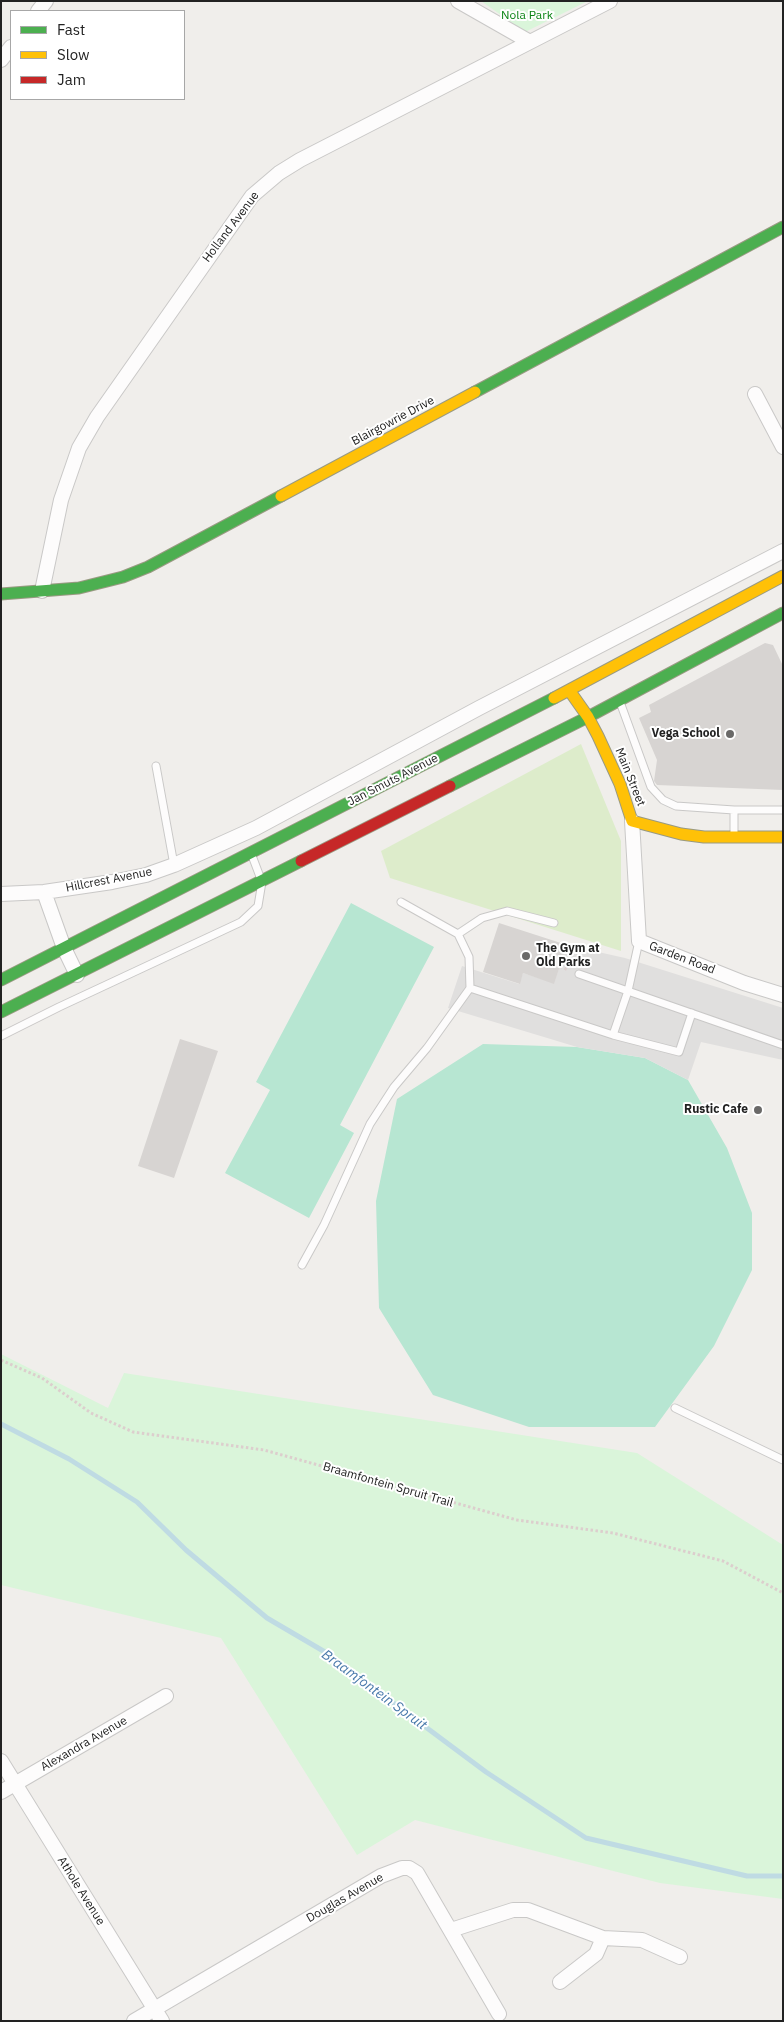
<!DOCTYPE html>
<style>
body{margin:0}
#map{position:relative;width:784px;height:2022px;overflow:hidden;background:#f0eeeb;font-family:"IBM Plex Sans",sans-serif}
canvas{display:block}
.frame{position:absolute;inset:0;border:2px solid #222;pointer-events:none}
.legend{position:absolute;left:10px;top:10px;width:175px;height:90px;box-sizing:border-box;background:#fff;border:1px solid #a7a7a7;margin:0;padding:6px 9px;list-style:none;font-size:15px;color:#222}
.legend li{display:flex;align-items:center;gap:10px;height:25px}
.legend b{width:25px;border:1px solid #a7a7a7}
</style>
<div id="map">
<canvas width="784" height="2022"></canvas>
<div class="frame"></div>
<ul class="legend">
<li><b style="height:6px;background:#4caf50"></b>Fast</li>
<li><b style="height:6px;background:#ffc107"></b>Slow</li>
<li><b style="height:6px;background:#c62828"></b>Jam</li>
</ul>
</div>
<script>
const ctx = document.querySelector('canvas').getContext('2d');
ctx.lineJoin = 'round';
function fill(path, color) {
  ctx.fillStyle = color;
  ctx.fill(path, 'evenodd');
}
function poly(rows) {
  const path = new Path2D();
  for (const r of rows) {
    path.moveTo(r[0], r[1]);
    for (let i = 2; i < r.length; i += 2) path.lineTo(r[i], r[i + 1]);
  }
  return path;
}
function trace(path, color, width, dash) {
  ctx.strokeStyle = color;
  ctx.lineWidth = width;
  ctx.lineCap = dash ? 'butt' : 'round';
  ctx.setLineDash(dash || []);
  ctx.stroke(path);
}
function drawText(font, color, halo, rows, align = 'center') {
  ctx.font = font + ' "IBM Plex Sans",sans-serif';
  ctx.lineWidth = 4;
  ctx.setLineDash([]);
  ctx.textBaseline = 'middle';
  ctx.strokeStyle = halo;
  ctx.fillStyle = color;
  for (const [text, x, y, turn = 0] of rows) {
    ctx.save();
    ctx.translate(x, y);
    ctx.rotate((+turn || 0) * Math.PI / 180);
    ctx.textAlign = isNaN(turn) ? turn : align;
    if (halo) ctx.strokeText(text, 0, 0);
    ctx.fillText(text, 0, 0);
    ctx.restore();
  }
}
fill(poly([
 [581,744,621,841,621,951,390,878,381,851]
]), '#ddeccb');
fill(poly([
 [481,1,588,1,525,32],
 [1,1354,108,1408,124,1373,637,1453,783,1545,783,1899,660,1883,415,1820,357,1855,221,1638,1,1585]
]), '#daf5da');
fill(poly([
 [351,903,434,947,340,1125,354,1133,309,1218,225,1173,270,1090,256,1082],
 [483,1044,577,1047,645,1058,688,1080,727,1148,752,1213,752,1270,714,1346,655,1427,529,1427,433,1395,379,1308,376,1201,397,1099]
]), '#b7e6d2');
fill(poly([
 [567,945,625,958,783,1008,783,1060,701,1042,688,1080,645,1058,577,1047,448,1008,462,966,519,984,523,973,554,983]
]), '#e0dfde');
trace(poly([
 [1,1424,69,1459,137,1502,186,1550,267,1618,325,1652,486,1772,586,1838,747,1876,783,1876]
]), '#bfdbe3', 5);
fill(poly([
 [765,643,773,645,783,666,783,790,657,785,654,781,657,760,639,718,651,712,649,705],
 [499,923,567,945,554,984,523,973,520,984,483,972],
 [180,1039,218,1051,174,1178,138,1166]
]), '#d7d4d2');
const lane = poly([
 [620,702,651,787,663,800,676,806,734,810,783,810],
 [156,766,174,865],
 [734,837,734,810],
 [458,934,482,918,507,911,554,923],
 [579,974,783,1045],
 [470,988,613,1035,679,1052,692,1013],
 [613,1035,628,991,639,941],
 [1,1036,59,1007,241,922,258,906,262,882,251,853],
 [302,1265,324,1225,370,1124,394,1087,427,1048,470,988,469,957,458,934,401,902],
 [675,1408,783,1460]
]);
const street = poly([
 [458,1,530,42],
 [38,11,46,1],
 [1,60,11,47],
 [755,394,783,447],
 [42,591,61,500,79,448,97,417,252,196,279,173,300,160,610,1],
 [632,821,639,941,744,983,783,995],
 [44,892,64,948,77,975],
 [1,894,44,892,112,882,146,875,174,865,256,828,479,708,783,551],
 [1,1761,162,2021],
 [1,1792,166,1696],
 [451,1930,513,1910,528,1910,603,1938,642,1940,680,1957],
 [560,1982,596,1954,603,1938],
 [134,2021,381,1876,402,1868,409,1868,417,1873,499,2014]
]);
const fast = poly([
 [475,392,783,227],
 [1,594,79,588,123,577,148,567,281,496],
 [450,786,588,717,783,613],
 [1,980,554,698],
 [1,1012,301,861]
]);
const slow = poly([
 [281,496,475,392],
 [569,690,588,717,598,736,620,784,632,821,681,834,704,837,783,837],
 [554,698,783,576]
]);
const jam = poly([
 [301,861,450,786]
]);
trace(lane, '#c9c8c7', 9);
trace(street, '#c9c8c7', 16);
trace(fast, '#999a82', 13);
trace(slow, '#999a82', 13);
trace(jam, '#999a82', 13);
trace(poly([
 [560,966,568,970],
 [1,1360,42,1378,91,1413,133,1432,264,1450,517,1520,613,1533,723,1561,783,1593]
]), '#dccecd', 3, [2.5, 2.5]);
trace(lane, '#fdfcfc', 7);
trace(street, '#fdfcfc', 14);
trace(fast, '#4caf50', 11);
trace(slow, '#ffc107', 11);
trace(jam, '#c62828', 11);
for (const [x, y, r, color] of [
 [730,734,5,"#6a6968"],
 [526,956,5,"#6a6968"],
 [758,1110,5,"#6a6968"]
]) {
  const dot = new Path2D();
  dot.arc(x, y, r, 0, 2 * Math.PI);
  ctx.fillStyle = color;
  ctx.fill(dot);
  trace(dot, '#fff', 2);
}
drawText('12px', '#0c8416', '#fff', [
 ["Nola Park",527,16]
]);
drawText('12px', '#222', '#fff', [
 ["Holland Avenue",231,227,-53],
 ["Blairgowrie Drive",393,421,-28],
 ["Main Street",630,777,68],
 ["Jan Smuts Avenue",393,780,-27],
 ["Hillcrest Avenue",109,880,-11],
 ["Garden Road",682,958,21],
 ["Braamfontein Spruit Trail",388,1485,16],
 ["Alexandra Avenue",84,1744,-30],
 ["Athole Avenue",81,1891,58],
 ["Douglas Avenue",345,1898,-30]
]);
drawText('bold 12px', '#222', '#fff', [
 ["Vega School",720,734],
 ["The Gym at",536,949,"left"],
 ["Old Parks",536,963,"left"],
 ["Rustic Cafe",748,1110]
], 'right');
drawText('italic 14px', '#4a7aab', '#fff', [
 ["Braamfontein Spruit",374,1690,36]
]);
</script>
